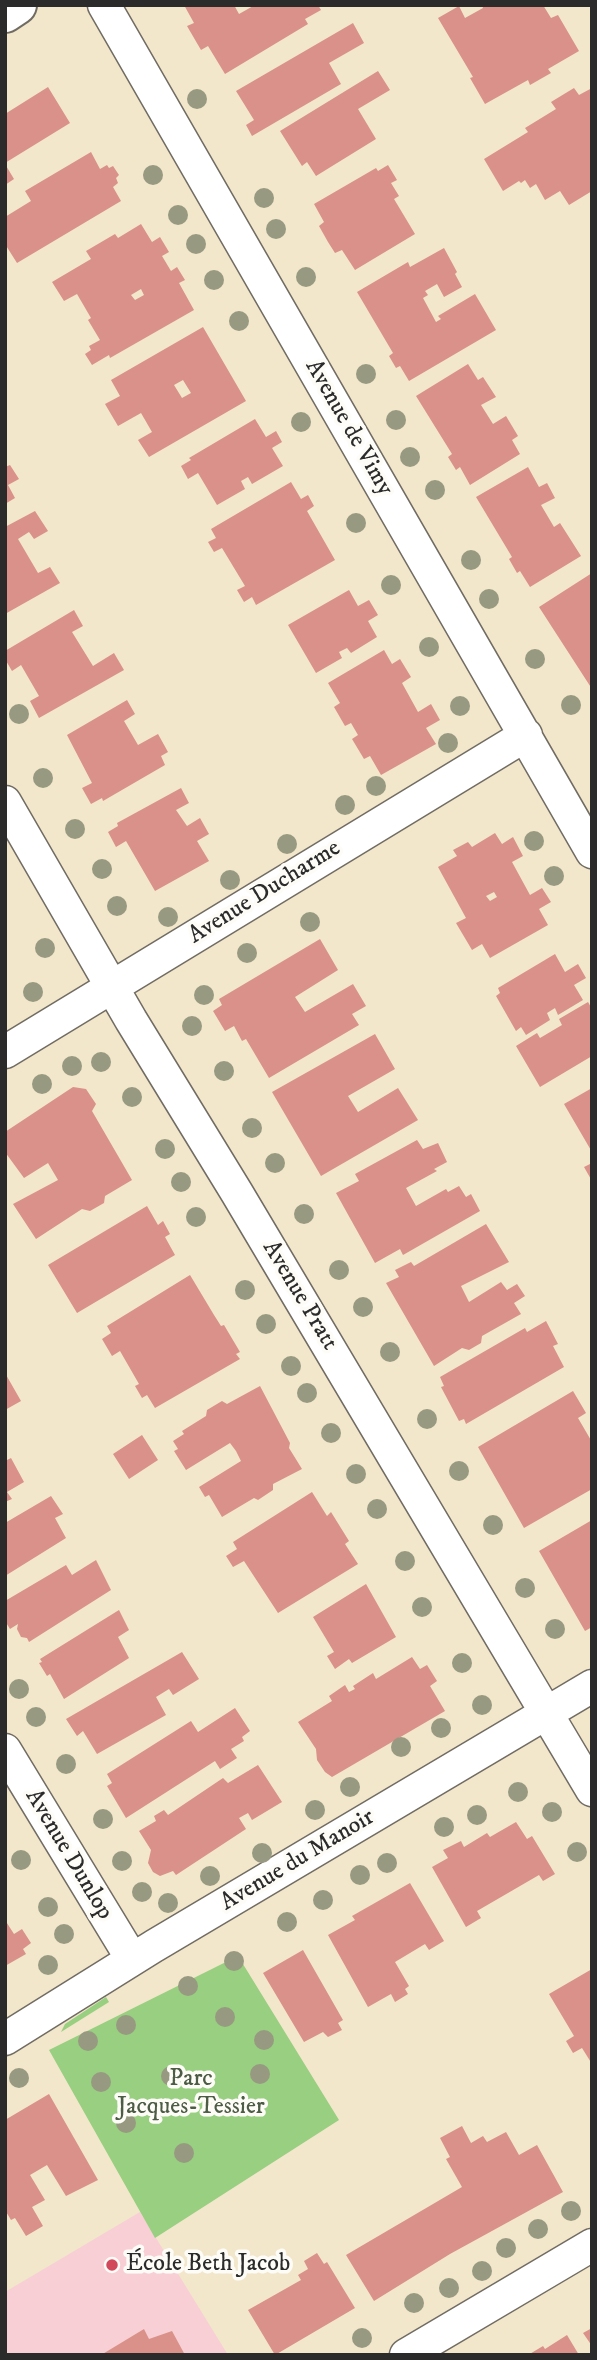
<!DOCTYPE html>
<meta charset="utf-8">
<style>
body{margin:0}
#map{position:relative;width:597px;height:2360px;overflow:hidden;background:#f2e6cb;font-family:"IM FELL DW Pica",serif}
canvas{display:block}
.frame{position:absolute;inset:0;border:7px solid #2b2b2b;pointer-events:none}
</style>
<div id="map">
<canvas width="597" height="2360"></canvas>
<div class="frame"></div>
</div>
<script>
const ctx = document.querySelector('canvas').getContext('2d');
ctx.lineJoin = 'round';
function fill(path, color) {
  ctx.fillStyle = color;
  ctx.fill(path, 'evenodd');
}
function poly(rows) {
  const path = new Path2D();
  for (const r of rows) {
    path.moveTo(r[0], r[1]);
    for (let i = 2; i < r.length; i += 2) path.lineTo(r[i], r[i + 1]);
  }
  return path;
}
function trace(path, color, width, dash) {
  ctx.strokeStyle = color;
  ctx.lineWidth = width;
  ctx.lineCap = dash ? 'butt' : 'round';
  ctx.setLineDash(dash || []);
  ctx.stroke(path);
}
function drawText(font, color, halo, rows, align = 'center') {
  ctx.font = font + ' "IM FELL DW Pica",serif';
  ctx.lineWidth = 7;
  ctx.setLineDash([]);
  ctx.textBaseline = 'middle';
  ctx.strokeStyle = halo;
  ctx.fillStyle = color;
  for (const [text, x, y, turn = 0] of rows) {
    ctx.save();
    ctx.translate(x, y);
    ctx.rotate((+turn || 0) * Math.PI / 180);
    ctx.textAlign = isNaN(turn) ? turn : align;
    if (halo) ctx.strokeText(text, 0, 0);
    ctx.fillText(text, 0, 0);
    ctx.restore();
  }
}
fill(poly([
 [140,2212,228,2355,5,2355,5,2292]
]), '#f7cfd5');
fill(poly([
 [238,1956,339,2120,155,2238,49,2050],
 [106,1997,109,2002,61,2032,65,2024]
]), '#98cf81');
fill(poly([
 [184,5,234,5,239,14,255,5,318,5,321,10,305,19,308,24,225,74,208,46,201,50,187,26,194,23],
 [482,5,543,5,551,18,558,15,579,51,548,69,551,73,530,85,528,80,485,104,470,78,473,77,438,18,459,6,465,18,483,8],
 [353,23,364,43,329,63,341,84,252,136,246,125,254,120,236,91],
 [378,71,390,90,358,109,376,139,316,176,307,162,302,166,280,131],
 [48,87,70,123,5,163,5,114],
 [574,88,579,95,592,88,592,191,569,205,560,191,545,200,536,184,530,188,525,180,521,183,519,181,503,191,484,159,528,132,525,128,556,109,551,102],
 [91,152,100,169,107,165,109,168,113,166,119,175,116,178,118,183,113,187,121,201,17,263,5,244,5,217,31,201,25,191],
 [5,164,14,179,5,185],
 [388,165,397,180,391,183,399,196,394,199,415,234,355,270,342,250,335,253,328,242,319,226,324,222,314,204,376,168,378,171],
 [141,224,152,242,160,237,169,252,162,256,171,271,177,267,185,280,179,283,194,310,110,358,109,355,92,365,85,354,91,350,89,346,100,340,88,320,91,318,77,294,64,301,52,282,91,259,86,251,115,234,118,238],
 [141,289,144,295,135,300,131,295],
 [444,248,457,272,455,274,462,287,444,297,437,284,425,291,428,295,423,298,436,322,441,319,438,316,475,294,496,330,409,381,400,366,396,368,389,356,393,353,357,292,408,262,410,267],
 [203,327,246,401,149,457,138,440,152,432,141,413,118,426,105,404,120,396,111,380],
 [183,380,191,393,182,398,174,385],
 [468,364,478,380,483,377,496,397,481,405,493,424,506,416,518,436,512,440,520,454,470,485,460,467,456,470,448,457,452,454,416,396],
 [255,419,266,437,276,431,282,442,272,448,283,466,252,484,248,477,241,481,245,489,217,505,198,473,188,479,181,466,191,460,189,458],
 [10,465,19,479,8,485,15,498,5,504,5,467],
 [528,467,539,487,547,483,555,498,541,505,554,527,560,523,581,556,530,587,520,571,517,573,509,559,512,557,476,497],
 [291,482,301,499,308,495,314,506,307,511,335,560,256,605,252,597,244,602,237,590,245,586,222,548,214,552,208,542,216,538,211,529],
 [35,511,48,531,34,539,29,532,18,539,38,573,50,567,60,583,5,614,5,527],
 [592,573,592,689,539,607],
 [349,590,358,606,369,600,378,615,368,621,377,637,351,653,347,648,339,652,342,658,316,673,288,625],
 [74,610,83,626,72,632,93,666,114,653,124,670,39,718,30,701,39,696,21,665,12,671,5,659,5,651],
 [384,650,392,664,400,659,411,677,402,683,418,712,431,704,440,720,426,728,436,744,381,775,370,756,364,759,352,739,358,735,351,723,345,726,334,707,340,703,328,683],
 [127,700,135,714,124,721,138,745,158,734,168,752,161,756,165,765,103,801,102,798,91,804,82,788,92,783,67,735],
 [181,788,189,803,176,810,187,826,200,818,209,834,197,841,209,861,155,891,126,841,116,847,108,832,118,826,117,823],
 [495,833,502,844,513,837,523,856,512,862,530,895,542,888,551,902,539,909,548,925,490,958,482,944,472,950,456,923,466,918,438,867,457,856,453,850,468,842,472,847],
 [494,892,497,897,490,901,486,896],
 [320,939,338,970,295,997,305,1012,353,984,366,1006,352,1014,359,1025,269,1078,246,1039,242,1041,234,1026,225,1031,213,1011,222,1005,219,999],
 [555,954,565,972,578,964,586,978,574,985,583,1000,558,1015,555,1008,547,1013,550,1020,526,1035,521,1027,516,1031,496,996,500,993,498,988],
 [588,1002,592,1009,592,1056,540,1087,516,1046,537,1033,540,1038,562,1025,559,1019],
 [375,1034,395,1069,348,1096,358,1112,398,1088,418,1120,321,1176,272,1092],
 [73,1087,86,1089,96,1104,92,1111,132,1180,105,1196,104,1203,90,1211,82,1209,36,1239,13,1204,58,1180,48,1163,24,1178,5,1152,5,1132],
 [592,1088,592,1152,564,1104],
 [417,1140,423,1149,438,1143,447,1162,434,1169,437,1171,406,1188,416,1206,446,1189,448,1192,459,1186,466,1197,471,1194,480,1211,403,1255,400,1249,375,1263,336,1193,359,1181,355,1174],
 [592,1163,592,1181,584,1167],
 [147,1206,158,1225,163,1221,170,1234,165,1237,175,1255,77,1313,48,1265],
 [486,1224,509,1262,461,1286,469,1302,501,1282,507,1290,517,1284,525,1296,514,1303,521,1314,482,1336,481,1343,469,1350,462,1348,434,1366,386,1283,399,1277,395,1270,411,1262,414,1266],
 [190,1275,214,1315,221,1326,224,1325,240,1352,236,1354,240,1359,155,1408,147,1395,142,1398,135,1386,139,1384,120,1351,112,1356,102,1339,111,1333,107,1326],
 [546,1321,558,1344,553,1346,564,1367,466,1424,464,1419,459,1421,441,1387,444,1386,440,1377,525,1328,527,1332],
 [5,1373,21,1401,5,1410],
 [260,1386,290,1443,289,1448,302,1469,273,1484,273,1490,258,1500,254,1498,222,1517,209,1495,205,1497,199,1487,241,1461,236,1451,230,1443,186,1470,174,1451,178,1449,173,1441,184,1434,182,1431,206,1416,207,1410,222,1401,227,1404],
 [573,1391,586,1413,578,1418,592,1442,592,1489,524,1528,478,1447],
 [142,1435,158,1460,129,1479,113,1454],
 [11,1458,24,1482,7,1492,12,1499,5,1502,5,1461],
 [312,1492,327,1516,331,1512,349,1541,345,1544,358,1564,278,1613,244,1561,233,1567,226,1556,237,1549,233,1542],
 [51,1496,63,1514,55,1518,66,1538,5,1576,5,1523],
 [592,1520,592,1627,585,1631,539,1551],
 [96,1560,111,1590,29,1642,27,1638,21,1637,17,1629,18,1624,10,1629,5,1621,5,1601,66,1565,72,1575],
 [366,1584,396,1637,352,1663,349,1659,335,1669,327,1656,334,1652,313,1617],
 [119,1610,129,1630,118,1637,129,1658,64,1699,50,1674,47,1676,39,1663,42,1662,40,1659],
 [182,1652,199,1679,173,1695,169,1689,156,1697,166,1715,97,1754,83,1731,77,1736,66,1719],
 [412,1657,420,1669,427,1665,437,1681,430,1686,445,1711,332,1777,325,1772,317,1760,316,1749,298,1722,332,1701,329,1696,345,1685,349,1692,355,1689,353,1686,373,1673,376,1679],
 [235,1708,250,1731,242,1737,244,1741,231,1749,237,1758,220,1769,215,1761,126,1818,107,1786,112,1783,107,1774,191,1721,198,1732],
 [258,1765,282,1802,252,1820,248,1813,239,1818,246,1829,176,1875,173,1871,160,1876,153,1872,148,1863,151,1850,139,1831,156,1821,154,1816,164,1810,168,1815,223,1778,228,1783],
 [516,1822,527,1839,532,1836,555,1874,543,1881,539,1875,477,1911,481,1918,466,1927,432,1867,448,1858,443,1850,461,1841,464,1847,487,1833,490,1837],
 [410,1883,444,1941,429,1950,425,1944,395,1962,409,1986,405,1989,408,1994,395,2002,391,1994,368,2007,328,1935,355,1920,352,1916],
 [5,1920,14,1934,22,1929,31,1943,23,1949,26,1954,5,1966],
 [303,1950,343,2020,338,2023,342,2030,328,2037,323,2032,304,2042,263,1973],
 [592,1969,592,2064,582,2048,573,2053,566,2041,574,2036,549,1994],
 [49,2094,98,2180,66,2196,47,2165,30,2175,45,2200,32,2207,43,2226,26,2236,15,2218,11,2220,5,2210,5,2120],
 [462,2126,471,2143,483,2136,487,2142,506,2132,519,2155,537,2145,563,2192,450,2254,374,2301,346,2255,462,2187,446,2159,450,2157,440,2138],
 [317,2253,324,2264,327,2262,355,2308,275,2355,248,2310,301,2280,298,2275,308,2269,304,2261],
 [592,2328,592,2346,583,2333],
 [144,2329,149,2339,172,2331,185,2355,101,2355],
 [567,2335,579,2355,528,2355,543,2346,545,2349]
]), '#d99189');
const minor = poly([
 [104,5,592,852],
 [5,802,131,1020,237,1193,592,1790],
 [5,1052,526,735],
 [5,1750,132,1959],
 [5,2039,154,1946,592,1686],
 [406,2355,592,2245]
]);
const secondary = poly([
 [5,13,17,5]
]);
trace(minor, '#716c63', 35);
trace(secondary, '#716c63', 42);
trace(minor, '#fff', 32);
trace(secondary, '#fff', 38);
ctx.fillStyle = '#979a81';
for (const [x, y] of [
 [197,99],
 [153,175],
 [264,198],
 [178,215],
 [276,229],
 [196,244],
 [306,277],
 [214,280],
 [239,321],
 [366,374],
 [396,420],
 [301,422],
 [410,457],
 [435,490],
 [356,523],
 [471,560],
 [391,585],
 [489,599],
 [429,647],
 [535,659],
 [571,705],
 [460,706],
 [19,714],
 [448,743],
 [43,778],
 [376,786],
 [345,805],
 [75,829],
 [534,841],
 [287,844],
 [102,869],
 [554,876],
 [230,880],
 [117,906],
 [168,917],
 [310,922],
 [45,948],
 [247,953],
 [33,992],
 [204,995],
 [192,1026],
 [101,1062],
 [72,1066],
 [224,1071],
 [42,1084],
 [132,1097],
 [252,1128],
 [165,1149],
 [275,1163],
 [181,1182],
 [304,1214],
 [196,1217],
 [339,1270],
 [245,1290],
 [363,1307],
 [266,1324],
 [390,1352],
 [291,1366],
 [307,1393],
 [427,1419],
 [331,1433],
 [459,1471],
 [356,1474],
 [377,1509],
 [493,1525],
 [405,1561],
 [525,1588],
 [422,1607],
 [555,1629],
 [462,1663],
 [19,1689],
 [482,1705],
 [36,1717],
 [441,1728],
 [401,1747],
 [66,1764],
 [350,1787],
 [518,1792],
 [315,1810],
 [552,1812],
 [477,1815],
 [103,1819],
 [444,1827],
 [577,1852],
 [262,1853],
 [21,1860],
 [122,1861],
 [387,1863],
 [360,1875],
 [210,1876],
 [142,1892],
 [323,1900],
 [168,1903],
 [48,1907],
 [287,1922],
 [64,1934],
 [234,1961],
 [48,1965],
 [188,1986],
 [225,2017],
 [126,2025],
 [264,2040],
 [88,2041],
 [260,2074],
 [171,2076],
 [19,2078],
 [101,2082],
 [126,2123],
 [184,2153],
 [571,2211],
 [538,2229],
 [506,2248],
 [482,2271],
 [449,2288],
 [414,2303],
 [362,2338]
]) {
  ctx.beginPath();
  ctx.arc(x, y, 10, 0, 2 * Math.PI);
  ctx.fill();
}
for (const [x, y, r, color] of [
 [112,2265,7,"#d1495b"]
]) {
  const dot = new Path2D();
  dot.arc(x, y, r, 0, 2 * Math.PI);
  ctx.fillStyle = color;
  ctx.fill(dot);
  trace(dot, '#fdfcf7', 2.5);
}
drawText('24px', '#2b2b2b', '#fdfcf7', [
 ["Avenue de Vimy",348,428,60],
 ["Avenue Ducharme",265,893,-32],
 ["Avenue Pratt",299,1296,59],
 ["Avenue Dunlop",68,1855,59],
 ["Avenue du Manoir",298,1861,-31]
]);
drawText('24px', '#4c5c45', '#fdfcf7', [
 ["Parc",191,2080],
 ["Jacques-Tessier",191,2108]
]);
drawText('24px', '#2b2b2b', '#fdfcf7', [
 ["École Beth Jacob",126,2265]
], 'left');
</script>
